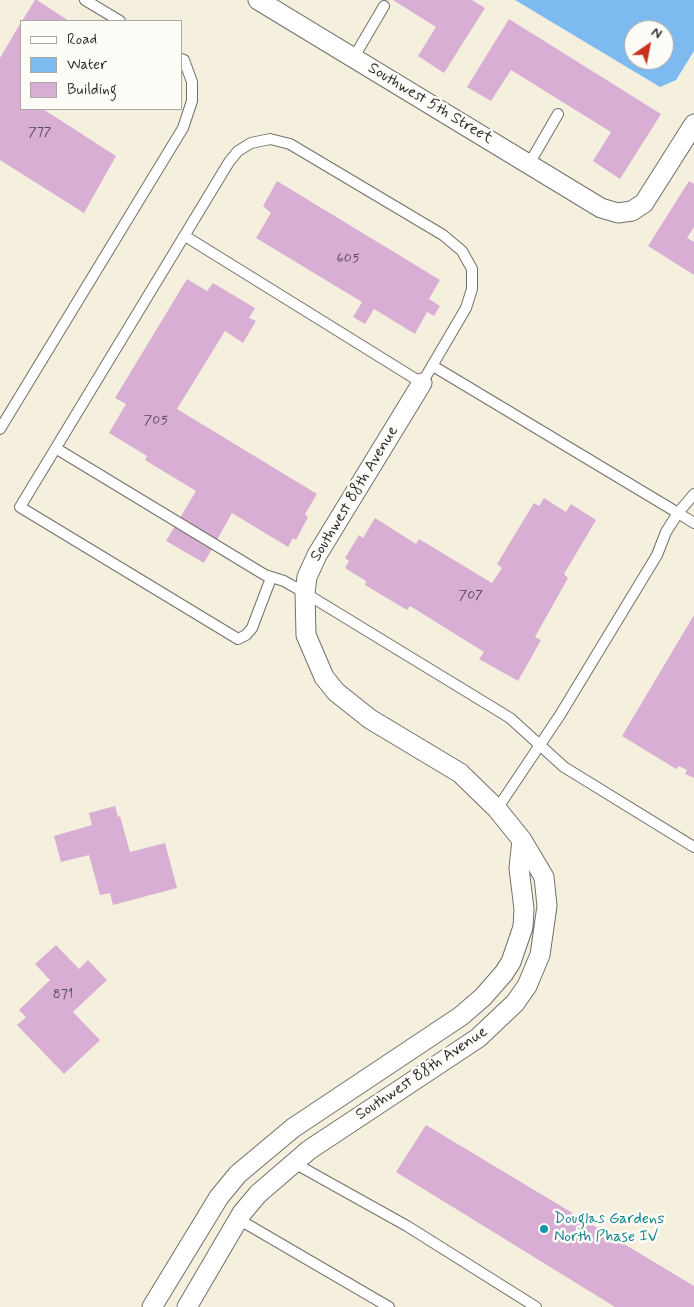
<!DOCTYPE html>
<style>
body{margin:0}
#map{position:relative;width:694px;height:1307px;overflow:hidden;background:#f5f0de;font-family:Mynerve,sans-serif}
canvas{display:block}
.legend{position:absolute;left:20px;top:20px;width:162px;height:90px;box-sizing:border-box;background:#fdfcf7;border:1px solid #a9a8a5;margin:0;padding:6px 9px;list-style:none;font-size:15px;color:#2b2b2b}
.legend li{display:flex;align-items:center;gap:10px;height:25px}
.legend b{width:25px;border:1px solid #a9a8a5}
.north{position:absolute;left:624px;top:20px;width:50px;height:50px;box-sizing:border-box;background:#fdfcf7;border:1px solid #a9a8a5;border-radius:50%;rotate:33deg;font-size:14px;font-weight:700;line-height:20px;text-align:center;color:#2b2b2b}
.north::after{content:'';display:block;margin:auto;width:18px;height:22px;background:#c8321e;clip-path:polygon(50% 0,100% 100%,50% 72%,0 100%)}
</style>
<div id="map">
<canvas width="694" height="1307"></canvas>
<ul class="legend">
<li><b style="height:6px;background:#fff"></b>Road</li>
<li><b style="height:14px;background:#7dbaf0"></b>Water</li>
<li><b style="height:14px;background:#d9aed4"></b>Building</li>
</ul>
<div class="north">N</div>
</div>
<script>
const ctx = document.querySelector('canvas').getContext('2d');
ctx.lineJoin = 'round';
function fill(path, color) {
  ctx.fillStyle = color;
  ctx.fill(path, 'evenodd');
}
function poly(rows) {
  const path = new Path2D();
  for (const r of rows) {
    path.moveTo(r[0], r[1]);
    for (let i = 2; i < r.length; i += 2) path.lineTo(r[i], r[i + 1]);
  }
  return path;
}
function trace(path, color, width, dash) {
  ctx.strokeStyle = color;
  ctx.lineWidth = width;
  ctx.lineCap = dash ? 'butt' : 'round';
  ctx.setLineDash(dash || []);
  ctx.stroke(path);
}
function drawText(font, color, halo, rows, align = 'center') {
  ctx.font = font + ' Mynerve,sans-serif';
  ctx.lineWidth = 5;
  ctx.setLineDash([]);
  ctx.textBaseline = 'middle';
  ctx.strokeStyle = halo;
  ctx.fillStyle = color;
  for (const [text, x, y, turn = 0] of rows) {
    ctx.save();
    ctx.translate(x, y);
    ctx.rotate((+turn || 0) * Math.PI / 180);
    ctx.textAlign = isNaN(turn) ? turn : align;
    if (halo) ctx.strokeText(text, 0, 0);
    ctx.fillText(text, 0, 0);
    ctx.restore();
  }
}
fill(poly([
 [515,0,694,0,694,51,676,80,660,87],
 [634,30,664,30,664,60,634,60]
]), '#7dbaf0');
fill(poly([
 [35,0,37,0,69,21,22,21],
 [393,0,472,0,485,8,444,73,418,56,436,27],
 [509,19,661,114,620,179,593,161,611,132,511,70,491,101,467,87],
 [21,22,21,109,43,109,116,156,84,213,0,160,0,58],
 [277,181,440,280,429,299,440,306,434,316,427,312,415,334,374,309,365,324,353,317,362,302,256,238,271,213,263,206],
 [689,181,694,184,694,227,687,238,694,242,694,275,648,246],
 [187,279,207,291,213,283,255,308,249,318,256,321,243,343,225,331,177,409,317,494,305,514,308,517,296,540,293,538,288,547,232,513,204,563,166,541,196,491,145,460,147,456,109,433,126,404,115,398],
 [544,498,566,512,571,504,596,520,564,574,568,578,535,637,541,640,518,681,479,659,484,652,410,606,407,610,365,585,366,581,345,568,349,561,345,558,359,535,363,538,375,518,416,544,419,539,492,583,502,568,497,564,534,503,539,506],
 [694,615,694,778,685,774,687,770,679,766,676,769,622,736],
 [115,806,118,817,120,816,130,852,165,843,177,888,113,905,110,893,100,895,89,855,61,862,54,836,92,825,89,813],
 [56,945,79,969,88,960,107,980,73,1012,100,1040,64,1074,17,1025,26,1017,19,1010,50,980,35,964],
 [426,1125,694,1286,694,1307,615,1307,396,1172]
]), '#d9aed4');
const lane = poly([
 [85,0,120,21],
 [354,57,384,6],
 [529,164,558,114],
 [185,236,422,383,466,308,472,289,472,269,462,251,443,235,290,144,270,139,251,143,238,151,229,162,20,507,238,639,246,635,252,628,271,578],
 [433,366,678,513,666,532,657,555,560,715,497,809],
 [0,429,183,128,192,101,192,82,184,60,181,59],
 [57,449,265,575,284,581,305,593,510,718,564,767,694,847],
 [694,494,678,513,694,523],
 [294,1163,407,1226,536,1307],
 [238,1219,389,1307]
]);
const street = poly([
 [258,0,601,208,618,213,632,211,644,203,694,124],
 [152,1307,219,1197,238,1174,293,1128,461,1016,483,997,504,973,511,962,523,927,524,909,519,868,522,840],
 [187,1307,242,1213,258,1194,309,1150,478,1038,515,1003,527,986,540,955,547,906,544,877,522,840,497,809,460,773,370,719,336,692,324,677,306,635,305,593,307,577,317,555,422,383]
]);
trace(lane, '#72706a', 12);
trace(street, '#72706a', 21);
trace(lane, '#fff', 10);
trace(street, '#fff', 19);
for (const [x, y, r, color] of [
 [544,1229,5,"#0f9aa8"]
]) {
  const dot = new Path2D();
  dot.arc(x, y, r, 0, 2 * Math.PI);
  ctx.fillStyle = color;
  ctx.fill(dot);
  trace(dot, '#fdfcf7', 2);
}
drawText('14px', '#564c55', null, [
 ["777",40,133],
 ["605",348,259],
 ["705",156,421],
 ["707",471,596],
 ["871",63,995]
]);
drawText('16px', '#2b2b2b', '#fdfcf7', [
 ["Southwest 5th Street",430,104,31],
 ["Southwest 88th Avenue",355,494,-59],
 ["Southwest 88th Avenue",422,1074,-34]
]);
drawText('16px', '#0d838f', '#fdfcf7', [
 ["Douglas Gardens",554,1220],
 ["North Phase IV",554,1238]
], 'left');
</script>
